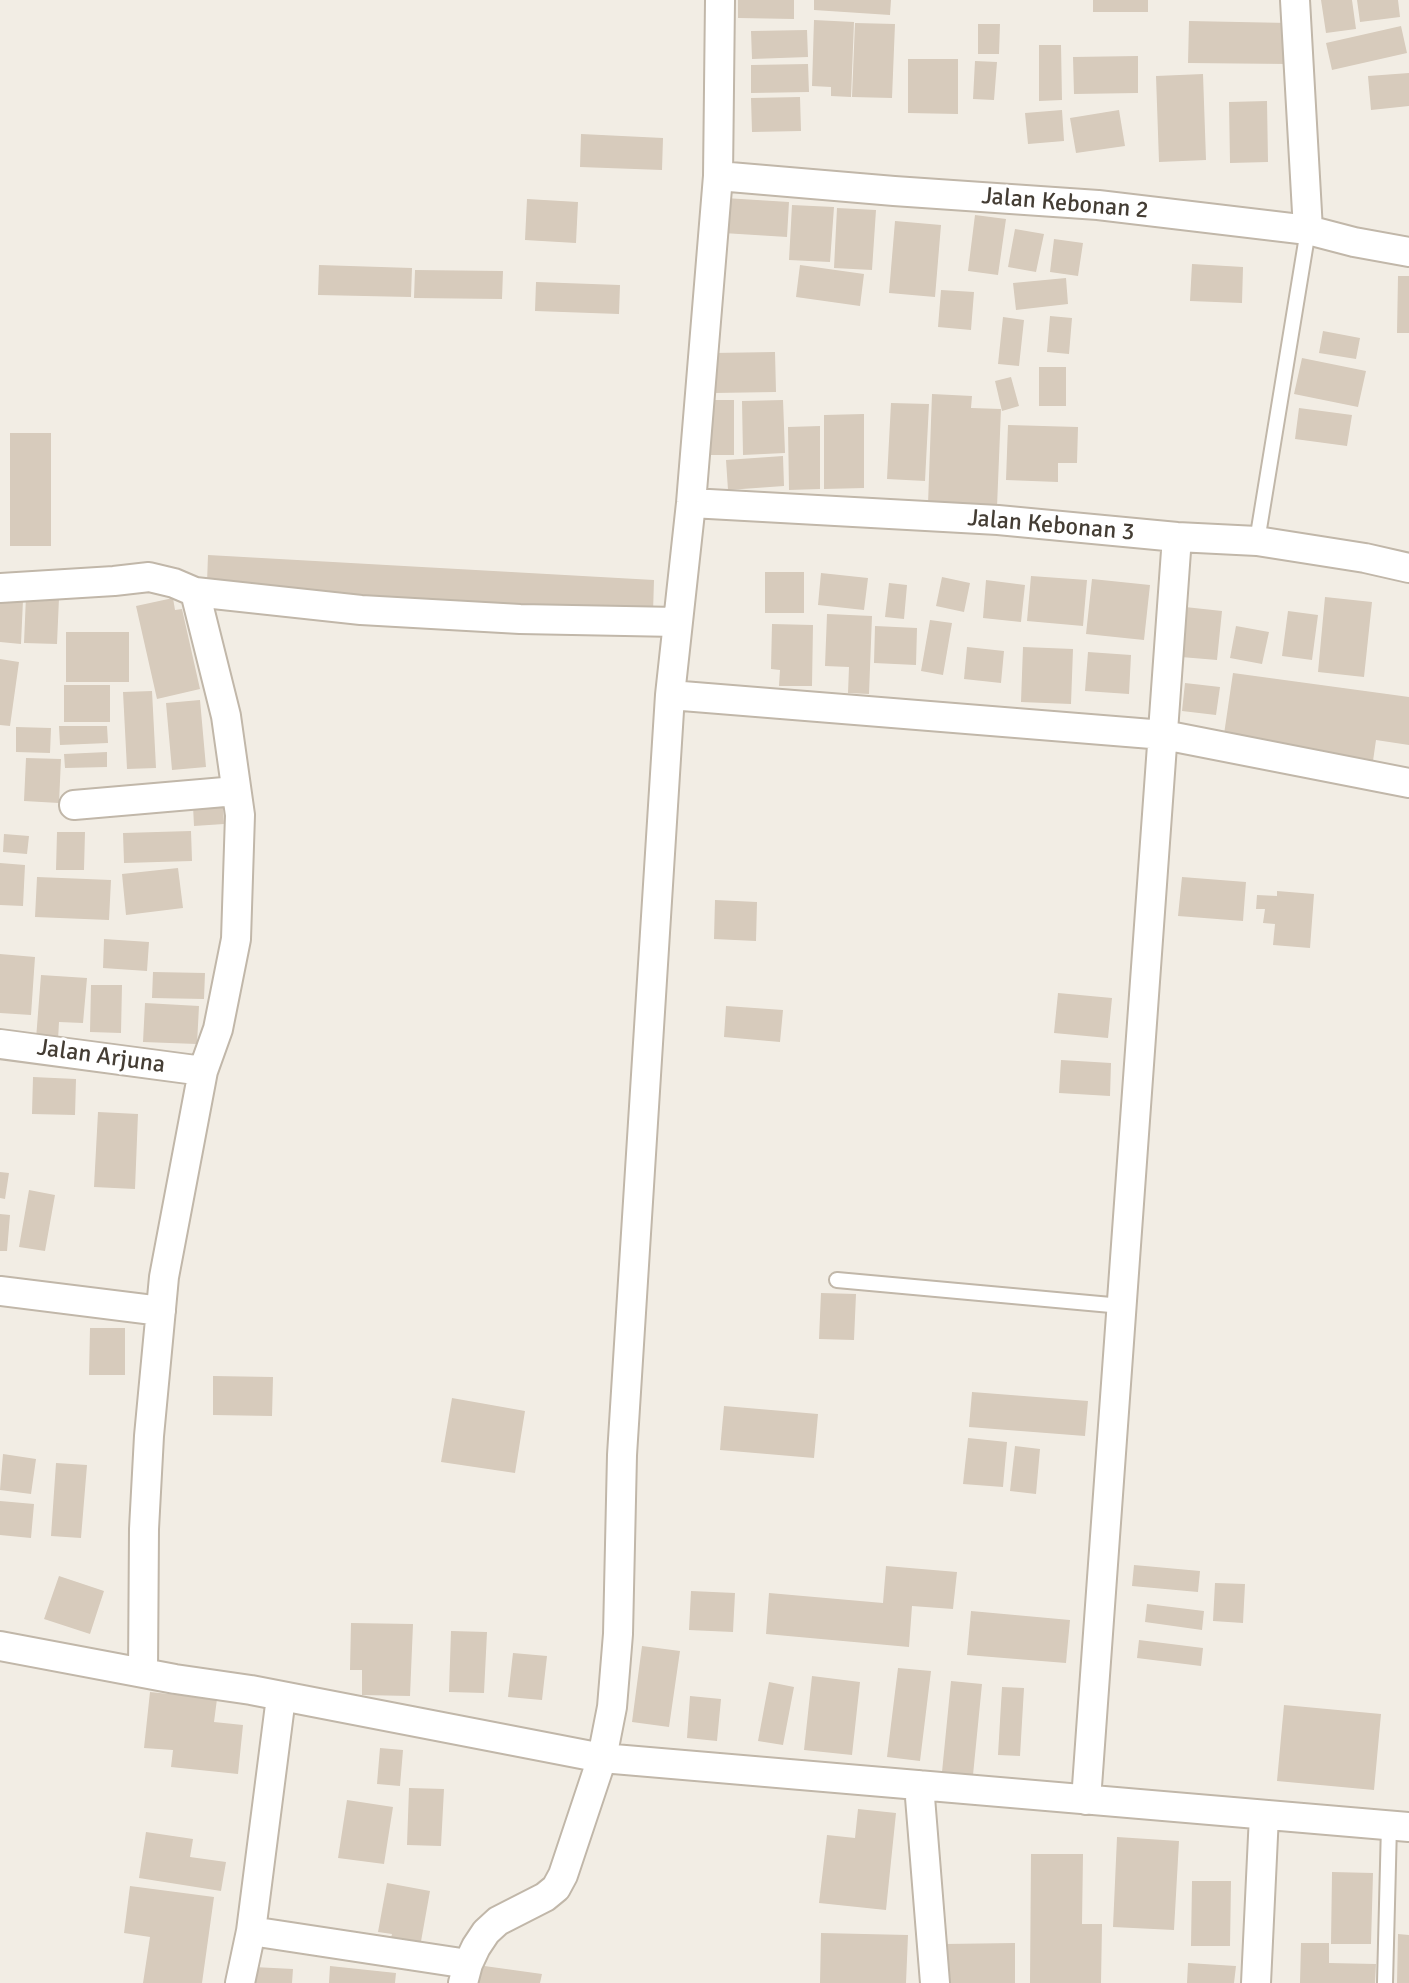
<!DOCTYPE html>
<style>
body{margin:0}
canvas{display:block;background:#f2ede4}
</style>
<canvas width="1409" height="1983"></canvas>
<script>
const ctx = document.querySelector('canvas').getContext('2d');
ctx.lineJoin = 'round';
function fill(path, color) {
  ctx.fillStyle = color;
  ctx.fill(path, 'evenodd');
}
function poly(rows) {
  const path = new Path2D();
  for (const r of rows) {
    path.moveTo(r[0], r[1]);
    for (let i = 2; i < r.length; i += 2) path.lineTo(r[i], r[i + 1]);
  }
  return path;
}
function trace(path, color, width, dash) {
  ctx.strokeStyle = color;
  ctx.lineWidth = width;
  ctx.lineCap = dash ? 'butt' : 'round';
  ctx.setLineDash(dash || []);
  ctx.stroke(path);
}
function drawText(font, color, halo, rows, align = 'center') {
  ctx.font = font + ' Signika,sans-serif';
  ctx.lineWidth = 6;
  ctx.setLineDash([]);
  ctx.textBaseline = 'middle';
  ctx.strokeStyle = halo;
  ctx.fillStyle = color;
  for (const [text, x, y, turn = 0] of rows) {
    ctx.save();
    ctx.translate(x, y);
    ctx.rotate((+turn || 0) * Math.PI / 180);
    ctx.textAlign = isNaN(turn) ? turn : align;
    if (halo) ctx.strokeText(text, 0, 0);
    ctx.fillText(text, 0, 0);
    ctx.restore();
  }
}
fill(poly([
 [738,0,794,0,794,19,738,18],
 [814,0,891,0,890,15,814,10],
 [1093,0,1148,0,1148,12,1093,12],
 [1321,0,1352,0,1356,29,1326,33],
 [1357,0,1398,0,1400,17,1360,22],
 [814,20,854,22,851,97,831,96,831,87,812,86],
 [1189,21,1289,23,1288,64,1188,63],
 [855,23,895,24,892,98,852,97],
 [978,24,1000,24,999,54,978,54],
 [1401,26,1407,53,1332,70,1326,43],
 [807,30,808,57,752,59,751,31],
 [1039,45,1061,45,1062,100,1039,101],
 [1138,56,1138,93,1074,94,1073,57],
 [908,59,958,59,958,114,908,113],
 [975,61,997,62,994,100,973,99],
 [808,64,809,92,751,93,751,65],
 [1409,73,1409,106,1371,110,1368,76],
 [1203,74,1206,160,1159,162,1156,76],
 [800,97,801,131,752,132,751,98],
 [1267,101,1268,162,1230,163,1229,102],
 [1062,110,1064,141,1028,144,1025,113],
 [1119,110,1125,146,1076,153,1070,118],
 [581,134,663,138,662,170,580,167],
 [725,198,789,202,787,237,723,233],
 [527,199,578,202,576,243,525,240],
 [792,205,834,207,830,262,789,260],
 [837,208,876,210,872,270,834,268],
 [975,215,1006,219,998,275,968,271],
 [895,221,941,225,935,297,889,293],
 [1015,229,1044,234,1036,272,1008,267],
 [1054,239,1083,243,1078,276,1050,272],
 [1192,264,1243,267,1242,303,1190,301],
 [319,265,412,268,411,297,318,295],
 [800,265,864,274,860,306,796,297],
 [415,270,503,271,502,299,414,298],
 [1398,276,1409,276,1409,333,1397,333],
 [1066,278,1068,304,1016,310,1013,283],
 [536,282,620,285,619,314,535,311],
 [941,290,974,292,971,330,938,327],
 [1050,316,1072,318,1069,354,1047,352],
 [1003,317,1024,320,1019,366,998,364],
 [1323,331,1360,338,1356,359,1319,353],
 [775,352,776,392,714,393,712,353],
 [1302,358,1366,371,1358,407,1294,394],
 [1039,367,1066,367,1066,406,1039,406],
 [1011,377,1019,406,1002,411,995,381],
 [932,394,972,396,971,408,1001,409,997,507,928,504],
 [700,400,734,400,734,455,700,455],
 [783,400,785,453,743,455,742,401],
 [891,403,929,404,925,481,887,479],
 [1299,408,1352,415,1347,446,1295,439],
 [864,414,864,488,824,489,824,415],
 [1008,425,1078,427,1077,463,1058,463,1058,482,1006,480],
 [820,426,820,489,789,490,788,427],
 [10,433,51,433,51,546,10,546],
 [783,456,784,486,728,490,726,460],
 [208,555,654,580,653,613,229,589,207,583],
 [765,572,804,572,804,613,765,613],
 [821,573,868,578,864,610,818,605],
 [1031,576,1087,580,1083,626,1027,621],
 [942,577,970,583,964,612,936,606],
 [1092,579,1150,585,1144,640,1086,634],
 [986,580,1025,585,1021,622,983,618],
 [889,583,907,585,904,619,885,617],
 [26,596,59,598,57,644,24,643],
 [1325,597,1372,602,1364,677,1318,672],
 [0,598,23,600,21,644,0,642],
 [173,598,175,610,182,609,200,689,157,699,136,606],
 [1185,607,1222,611,1217,660,1181,657],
 [1288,611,1318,615,1312,660,1282,656],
 [827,614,872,616,869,694,848,693,849,667,825,666],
 [930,620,952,623,943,675,921,671],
 [772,624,813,625,812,686,779,686,780,670,771,669],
 [875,626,917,628,916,665,874,663],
 [1236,626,1269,632,1262,664,1230,658],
 [66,632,129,632,129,682,66,682],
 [967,647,1004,651,1001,683,964,679],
 [1023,647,1073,649,1071,704,1021,702],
 [1088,652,1131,655,1129,694,1085,691],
 [0,659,19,662,10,726,0,725],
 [1233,673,1409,697,1409,745,1376,740,1373,761,1223,741],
 [1185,683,1220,687,1216,715,1182,711],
 [64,685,110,685,110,722,64,722],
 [152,691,156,768,127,769,123,692],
 [200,700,206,767,172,770,166,703],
 [59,726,107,726,108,743,60,745],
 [16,727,51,728,50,753,16,752],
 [107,752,107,767,65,768,64,754],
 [26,758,61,759,59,803,24,801],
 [223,804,224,824,194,826,193,806],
 [191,831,192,861,124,863,123,833],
 [57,832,85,832,84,870,56,870],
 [4,834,29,836,27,854,3,852],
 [0,863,25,865,23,906,0,905],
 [178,868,183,908,126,915,122,874],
 [37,877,111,880,109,920,35,917],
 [1182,877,1246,882,1243,921,1178,916],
 [1277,891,1314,894,1310,948,1273,945,1275,924,1263,923,1265,909,1256,909,1257,895,1277,896],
 [715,900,757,902,756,941,714,939],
 [104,939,149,942,147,971,103,968],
 [0,954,35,957,31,1015,0,1013],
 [153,972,205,973,204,999,152,998],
 [41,975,87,978,83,1023,59,1022,58,1040,36,1039],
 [91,985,122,985,121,1033,90,1032],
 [1058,993,1112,998,1108,1038,1054,1033],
 [145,1003,199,1006,197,1044,143,1042],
 [726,1006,783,1010,780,1042,724,1037],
 [1061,1060,1111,1063,1110,1096,1059,1093],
 [33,1077,76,1079,75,1115,32,1114],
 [98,1112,138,1114,135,1189,94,1187],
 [0,1172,9,1173,5,1199,0,1198],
 [29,1190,55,1195,45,1251,19,1247],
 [0,1214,10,1215,7,1251,0,1251],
 [821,1293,856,1294,854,1340,819,1339],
 [90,1328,125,1328,125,1375,89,1375],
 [213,1376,273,1377,272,1416,213,1415],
 [972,1392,1088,1401,1085,1436,969,1427],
 [452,1398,525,1411,515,1473,441,1462],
 [724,1406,818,1414,814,1458,720,1450],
 [968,1438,1007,1442,1003,1487,963,1484],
 [1015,1446,1040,1449,1036,1494,1010,1491],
 [3,1454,36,1459,31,1494,0,1490],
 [56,1463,87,1465,81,1538,51,1536],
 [0,1501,34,1504,31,1538,0,1535],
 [1134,1565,1200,1571,1198,1592,1132,1586],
 [886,1566,957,1572,953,1609,912,1606,909,1647,766,1634,769,1593,883,1603],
 [59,1576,104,1591,90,1634,44,1619],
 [1215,1583,1245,1584,1243,1623,1213,1621],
 [691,1591,735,1593,733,1632,689,1630],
 [1147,1604,1204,1611,1202,1630,1145,1622],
 [971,1611,1070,1620,1066,1663,967,1655],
 [351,1623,413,1624,410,1696,362,1695,362,1670,350,1670],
 [451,1631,487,1632,484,1693,449,1692],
 [1139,1640,1203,1648,1201,1666,1137,1658],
 [642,1646,680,1651,669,1727,632,1722],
 [513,1653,547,1656,542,1700,508,1697],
 [898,1668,931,1671,920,1761,887,1757],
 [812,1676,860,1682,852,1755,804,1750],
 [951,1681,982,1684,973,1775,942,1772],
 [769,1682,794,1687,783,1745,758,1741],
 [1002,1687,1024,1688,1020,1756,998,1755],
 [150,1692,217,1699,214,1722,243,1725,238,1774,171,1767,173,1750,144,1748],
 [690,1696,721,1699,717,1741,687,1738],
 [1284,1705,1381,1714,1374,1790,1277,1781],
 [380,1748,403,1750,400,1786,377,1784],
 [409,1788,444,1789,441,1846,407,1845],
 [347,1800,393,1807,384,1864,338,1858],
 [858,1809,896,1813,886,1910,819,1903,827,1835,855,1838],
 [146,1832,193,1839,190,1857,226,1862,221,1891,139,1878],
 [1117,1837,1179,1841,1174,1930,1113,1927],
 [1031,1854,1083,1854,1082,1924,1102,1924,1101,1983,1030,1983],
 [1332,1872,1373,1873,1371,1944,1331,1944],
 [1192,1881,1231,1881,1230,1946,1191,1946],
 [387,1883,430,1891,420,1947,390,1942,392,1934,378,1932],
 [130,1886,214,1897,202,1983,143,1983,150,1937,124,1933],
 [821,1933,908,1935,906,1983,820,1983],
 [1398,1934,1409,1935,1409,1983,1397,1983],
 [1015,1943,1015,1983,944,1983,944,1944],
 [1301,1943,1329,1943,1329,1963,1376,1964,1375,1983,1300,1983],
 [1188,1963,1236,1966,1234,1983,1187,1983],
 [470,1964,542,1974,540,1983,467,1983],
 [330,1966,396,1973,395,1983,329,1983],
 [254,1967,293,1969,292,1983,253,1983]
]), '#d7cbbc');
const service = poly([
 [1257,541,1308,230],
 [837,1280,1122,1306],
 [1385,1983,1389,1825]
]);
const minor = poly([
 [1295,0,1308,230],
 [718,176,894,191,1098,205,1308,230,1354,242,1409,252],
 [691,503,998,520,1177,537,1257,541,1365,558,1409,568],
 [0,588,114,581,149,577,174,583,195,592,361,610,520,619,677,622],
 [670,695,1164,735,1409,783],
 [74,805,236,791],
 [0,1044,203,1071],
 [0,1291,161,1311],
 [0,1646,175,1679,251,1690,602,1758,1409,1827],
 [143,1672,144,1529,149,1436,164,1277,203,1071,218,1029,236,939,240,815,226,716,195,592],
 [281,1697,251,1931,468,1964],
 [919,1785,935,1983],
 [1086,1800,1177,537],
 [240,1983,251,1931],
 [463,1983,468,1964,476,1947,486,1932,498,1921,545,1897,556,1888,563,1875,602,1758,612,1707,618,1634,622,1455,670,695,691,503,718,176,720,0],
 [1256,1983,1264,1815]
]);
trace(service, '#c1b7a9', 18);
trace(minor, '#c1b7a9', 32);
trace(service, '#fff', 14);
trace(minor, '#fff', 28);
drawText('24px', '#443d34', '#fff', [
 ["Jalan Kebonan 2",1065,204,5],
 ["Jalan Kebonan 3",1051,526,5],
 ["Jalan Arjuna",101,1057,8]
]);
</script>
